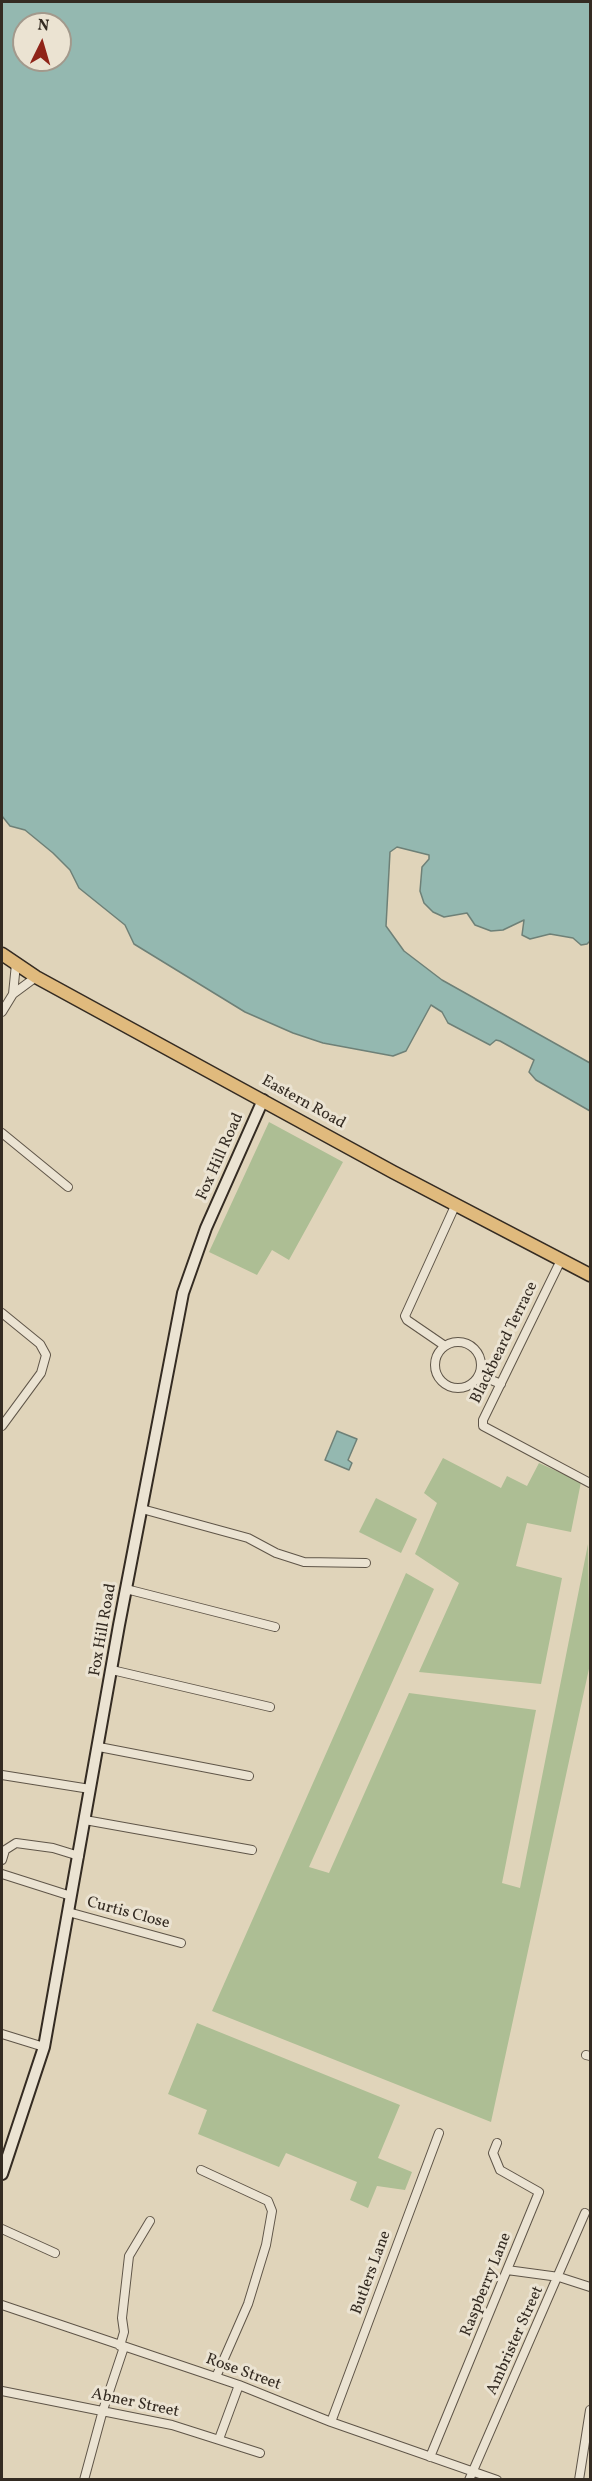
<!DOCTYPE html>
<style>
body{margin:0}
#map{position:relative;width:592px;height:2481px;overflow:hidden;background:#e0d4ba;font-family:Vollkorn,serif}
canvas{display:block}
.frame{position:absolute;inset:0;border:3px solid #342b22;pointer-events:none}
.north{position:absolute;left:12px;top:12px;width:60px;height:60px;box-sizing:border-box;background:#ebe3d2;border:2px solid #a2998c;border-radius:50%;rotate:5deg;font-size:16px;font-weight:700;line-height:24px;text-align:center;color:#342b22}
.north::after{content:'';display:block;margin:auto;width:21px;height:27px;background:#8f2418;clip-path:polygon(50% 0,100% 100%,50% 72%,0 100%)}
</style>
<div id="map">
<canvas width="592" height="2481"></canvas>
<div class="frame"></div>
<div class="north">N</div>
</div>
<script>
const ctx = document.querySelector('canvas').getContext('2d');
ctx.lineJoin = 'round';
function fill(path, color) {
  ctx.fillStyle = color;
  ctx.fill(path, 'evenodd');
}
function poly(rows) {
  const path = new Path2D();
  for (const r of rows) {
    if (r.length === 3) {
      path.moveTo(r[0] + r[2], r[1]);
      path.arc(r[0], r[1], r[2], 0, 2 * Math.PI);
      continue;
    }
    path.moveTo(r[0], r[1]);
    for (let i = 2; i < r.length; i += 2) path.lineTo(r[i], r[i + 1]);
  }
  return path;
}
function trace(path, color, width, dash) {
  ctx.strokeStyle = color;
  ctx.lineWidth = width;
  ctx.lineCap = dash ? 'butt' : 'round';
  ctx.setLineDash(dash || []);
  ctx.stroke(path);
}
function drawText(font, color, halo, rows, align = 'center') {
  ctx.font = font + ' Vollkorn,serif';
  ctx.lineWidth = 6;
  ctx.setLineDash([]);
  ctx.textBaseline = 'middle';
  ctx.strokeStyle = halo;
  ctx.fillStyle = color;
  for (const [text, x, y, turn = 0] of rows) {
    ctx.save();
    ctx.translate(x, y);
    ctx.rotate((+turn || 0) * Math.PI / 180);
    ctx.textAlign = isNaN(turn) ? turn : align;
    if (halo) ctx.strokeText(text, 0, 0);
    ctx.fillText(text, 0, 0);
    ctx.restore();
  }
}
fill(poly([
 [269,1122,343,1162,289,1260,272,1250,257,1275,209,1252],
 [443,1458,501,1488,507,1476,527,1486,539,1463,581,1482,571,1532,527,1523,516,1566,562,1578,541,1684,419,1672,459,1583,415,1554,437,1503,424,1493],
 [376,1498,417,1519,401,1553,359,1532],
 [588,1544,590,1664,491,2122,212,2011,406,1573,434,1589,309,1867,329,1873,409,1693,536,1710,502,1883,520,1888],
 [197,2023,400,2105,378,2158,412,2172,405,2190,377,2186,368,2208,350,2200,357,2182,286,2153,279,2167,198,2134,207,2110,168,2094]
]), '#adbe94');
const water = poly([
 [2,2,590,2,590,941,587,944,581,945,573,938,550,934,530,939,522,935,524,920,503,930,491,931,475,925,467,913,444,917,433,912,424,903,420,891,422,867,429,859,429,855,397,847,390,852,386,926,404,951,442,980,590,1063,590,1111,536,1080,529,1072,534,1060,500,1041,496,1040,490,1045,448,1023,442,1012,431,1005,406,1051,393,1056,323,1043,293,1033,245,1012,134,944,125,925,79,888,70,870,53,853,25,830,10,826,2,816,2,2],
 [24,24,60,24,60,60,24,60,24,24],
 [337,1431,357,1439,348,1460,352,1463,349,1470,325,1460,337,1431]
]);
fill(water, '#94b8b0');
trace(water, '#6e8077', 1.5);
const minor = poly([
 [13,994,36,977],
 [2,1012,13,994,16,964],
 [2,1133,68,1187],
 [561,1260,483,1420,483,1426,590,1483],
 [2,1313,40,1344,46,1355,41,1373,2,1426],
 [458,1365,23],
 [445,1346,407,1320,405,1316,455,1206],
 [479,1375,501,1384],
 [142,1509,248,1538,276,1553,304,1562,366,1563],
 [126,1589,275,1627],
 [112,1670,270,1707],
 [99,1747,249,1776],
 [2,1775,90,1789],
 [85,1820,252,1850],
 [2,1860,5,1850,16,1843,53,1848,79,1856],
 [2,1874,71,1896],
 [68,1912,181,1943],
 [2,2034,44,2047],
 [586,2055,590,2056],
 [201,2170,268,2201,272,2211,266,2245,248,2304,216,2377],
 [2,2229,55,2253],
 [507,2270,559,2277,590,2287],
 [2,2305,239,2385,331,2422,497,2480],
 [120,2346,124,2332,122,2318,129,2256,150,2221],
 [2,2391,172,2425,260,2453],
 [331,2422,439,2133],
 [219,2439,239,2385],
 [430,2457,539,2192,500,2170,493,2153,497,2143],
 [84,2480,103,2410,124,2347],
 [469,2480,585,2213],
 [579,2480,590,2410]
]);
const secondary = poly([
 [2,2174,44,2047,119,1625,183,1293,206,1228,263,1100]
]);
const trunk = poly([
 [2,954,36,977,393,1172,590,1275]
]);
trace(minor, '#5f5548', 10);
trace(secondary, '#342b22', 14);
trace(trunk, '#342b22', 15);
trace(minor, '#ebe3d2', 8);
trace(secondary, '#ebe3d2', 10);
trace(trunk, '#e0ba7d', 12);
drawText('16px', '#342b22', '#ebe3d2', [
 ["Eastern Road",303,1103,29],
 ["Fox Hill Road",221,1157,-66],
 ["Blackbeard Terrace",505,1343,-64],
 ["Fox Hill Road",104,1630,-80],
 ["Curtis Close",128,1914,15],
 ["Butlers Lane",372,2273,-70],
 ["Raspberry Lane",487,2285,-68],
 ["Ambrister Street",516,2341,-66],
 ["Rose Street",243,2373,20],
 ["Abner Street",135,2404,12]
]);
</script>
